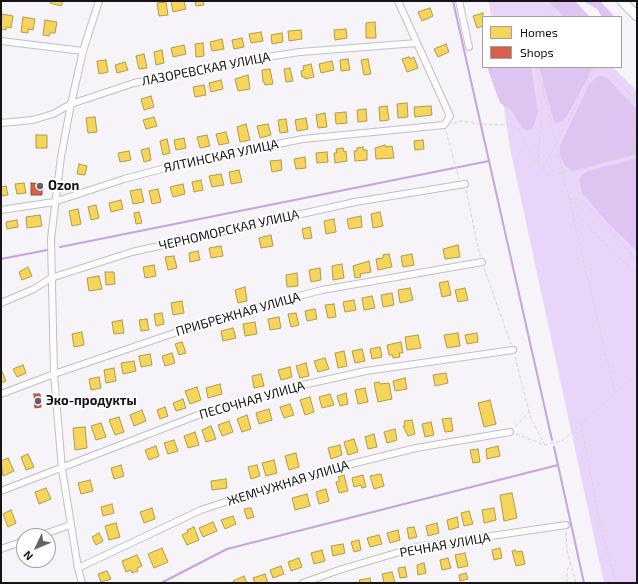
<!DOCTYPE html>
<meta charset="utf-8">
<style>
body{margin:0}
#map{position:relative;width:638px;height:584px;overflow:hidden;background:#f6f3f9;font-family:"Exo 2",sans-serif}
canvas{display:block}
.frame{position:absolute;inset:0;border:2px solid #161417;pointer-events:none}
.legend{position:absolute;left:482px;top:16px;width:140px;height:52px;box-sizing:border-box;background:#fff;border:1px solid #a2a1a2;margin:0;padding:5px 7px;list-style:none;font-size:12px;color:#161417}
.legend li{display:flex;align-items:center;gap:8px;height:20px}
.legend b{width:20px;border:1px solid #a2a1a2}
.north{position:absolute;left:16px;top:528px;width:40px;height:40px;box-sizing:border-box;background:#fff;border:1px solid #a2a1a2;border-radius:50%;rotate:226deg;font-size:11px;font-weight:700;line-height:16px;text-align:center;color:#161417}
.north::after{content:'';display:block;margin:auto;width:14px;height:18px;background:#646266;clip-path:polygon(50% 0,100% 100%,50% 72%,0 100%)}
</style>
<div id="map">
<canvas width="638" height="584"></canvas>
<div class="frame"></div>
<ul class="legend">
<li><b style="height:11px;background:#f6d55c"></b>Homes</li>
<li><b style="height:11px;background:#d6604d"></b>Shops</li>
</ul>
<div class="north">N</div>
</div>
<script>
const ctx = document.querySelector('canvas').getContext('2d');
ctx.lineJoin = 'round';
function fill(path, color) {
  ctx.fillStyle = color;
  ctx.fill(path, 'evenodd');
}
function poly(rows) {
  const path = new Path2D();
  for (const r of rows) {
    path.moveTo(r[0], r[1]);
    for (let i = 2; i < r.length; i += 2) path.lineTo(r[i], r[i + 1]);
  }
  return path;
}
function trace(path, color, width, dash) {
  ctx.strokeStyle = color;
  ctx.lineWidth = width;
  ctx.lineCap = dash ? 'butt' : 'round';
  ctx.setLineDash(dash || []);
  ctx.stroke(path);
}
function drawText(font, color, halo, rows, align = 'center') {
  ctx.font = font + ' "Exo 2",sans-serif';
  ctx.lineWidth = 4;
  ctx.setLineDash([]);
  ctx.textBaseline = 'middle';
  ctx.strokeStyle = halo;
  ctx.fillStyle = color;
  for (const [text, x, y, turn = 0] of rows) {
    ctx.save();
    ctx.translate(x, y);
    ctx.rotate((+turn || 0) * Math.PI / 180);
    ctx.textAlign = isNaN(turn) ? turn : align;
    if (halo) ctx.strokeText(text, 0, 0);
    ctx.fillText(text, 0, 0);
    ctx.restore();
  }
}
fill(poly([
 [489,1,548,1,564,17,491,17],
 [498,67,613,67,637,91,637,583,604,583,510,148]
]), '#ead5fa');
fill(poly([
 [548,1,575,1,590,17,564,17],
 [583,1,600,1,615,17,602,17,597,9],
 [487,67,531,67,538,112,534,125,530,130,527,131,522,127,511,110,500,103],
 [539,67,593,68,567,116,563,121,557,123,554,122],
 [600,75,606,77,637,110,637,154,573,171,567,168,563,163,560,153,560,146,589,84],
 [637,158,637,251,610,225,582,193,579,180,582,175,588,171]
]), '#ddc4f1');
const homes = poly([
 [51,1,63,1,61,6,50,3,51,1],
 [171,1,184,1,186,9,173,12,171,1],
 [195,1,203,1,204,5,196,6,195,1],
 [166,2,168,15,159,16,157,3,166,2],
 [430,8,433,16,422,21,418,12,430,8],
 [483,13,483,26,477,28,473,16,483,13],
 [2,14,13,16,11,28,6,27,6,30,1,29,2,14],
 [23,17,35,19,33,30,28,29,28,33,21,32,23,17],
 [45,20,57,22,55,33,50,33,49,36,43,35,45,20],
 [375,22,376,38,366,38,366,23,375,22],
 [346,29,347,38,335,40,334,30,346,29],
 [301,30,302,39,289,41,288,31,301,30],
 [261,32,263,41,251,43,249,34,261,32],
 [282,33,283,42,272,44,271,35,282,33],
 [242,38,244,47,234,49,232,40,242,38],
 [222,39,224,49,212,51,210,42,222,39],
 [203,43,204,56,196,57,195,44,203,43],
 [446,44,449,52,438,57,434,49,446,44],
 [184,45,186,54,173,57,171,48,184,45],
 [162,50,164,63,156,65,154,52,162,50],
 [144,54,147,68,139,69,136,56,144,54],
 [409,57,410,59,414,57,418,68,407,72,402,59,409,57],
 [348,59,350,70,341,71,340,60,348,59],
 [368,59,371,74,364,75,361,60,368,59],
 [106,60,108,72,99,74,97,61,106,60],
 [332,61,334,70,321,73,319,64,332,61],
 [125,62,128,70,117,73,115,65,125,62],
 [311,64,314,77,305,79,305,77,302,77,301,71,304,70,303,66,311,64],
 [290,68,293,81,286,82,284,69,290,68],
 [270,69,273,84,265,85,264,82,263,82,262,70,270,69],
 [248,75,250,89,238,91,235,79,248,75],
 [221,80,223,89,211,92,209,83,221,80],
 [204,85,206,95,195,97,193,87,204,85],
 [151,96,154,107,144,110,141,99,151,96],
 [407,103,408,117,398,118,397,104,407,103],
 [387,106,389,120,380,121,379,107,387,106],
 [431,106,432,115,415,117,414,107,431,106],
 [366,109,367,121,358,122,357,110,366,109],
 [346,112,347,123,336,124,335,113,346,112],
 [325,113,327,127,318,128,316,115,325,113],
 [95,117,97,132,88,133,86,118,95,117],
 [154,117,157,126,146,129,143,120,154,117],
 [306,118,308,129,297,131,295,120,306,118],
 [286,119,288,132,280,133,278,120,286,119],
 [246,124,250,140,240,142,237,127,246,124],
 [268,124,271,135,260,138,257,126,268,124],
 [226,132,229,143,219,145,216,134,226,132],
 [36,135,47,135,47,148,36,148,36,135],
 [207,135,210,146,200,148,197,137,207,135],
 [184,138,186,148,176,150,174,140,184,138],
 [167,139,170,153,163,155,160,141,167,139],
 [423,140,424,149,415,150,414,141,423,140],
 [385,145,386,147,392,146,394,158,376,159,375,148,385,145],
 [363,147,363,150,367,150,367,160,355,161,354,151,357,151,357,148,363,147],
 [149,148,151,160,144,162,141,150,149,148],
 [343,148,344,152,346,151,347,161,335,163,334,153,337,153,336,149,343,148],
 [129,151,131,160,120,162,118,153,129,151],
 [327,152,328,162,317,163,316,153,327,152],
 [305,157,306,168,296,169,294,159,305,157],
 [281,160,282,170,272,172,270,161,281,160],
 [79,164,87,166,85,175,77,174,79,164],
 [239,170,242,182,231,184,229,172,239,170],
 [221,174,224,185,212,187,209,176,221,174],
 [201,180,203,190,194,192,192,182,201,180],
 [24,183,26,193,17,194,15,184,24,183],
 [183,184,185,194,173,197,170,187,183,184],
 [6,186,8,195,1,196,1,187,6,186],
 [141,189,144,202,133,204,130,191,141,189],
 [158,189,161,202,152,204,149,191,158,189],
 [121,200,123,209,111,212,109,203,121,200],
 [96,205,99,218,91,220,88,207,96,205],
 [78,209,81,224,72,226,69,211,78,209],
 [139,212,142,223,136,224,134,213,139,212],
 [380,212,383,226,373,228,371,214,380,212],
 [40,215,42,226,27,228,26,217,40,215],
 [361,216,362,227,349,229,347,219,361,216],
 [334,219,336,232,326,234,324,221,334,219],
 [17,220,18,227,7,229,6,222,17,220],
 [310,227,312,238,304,239,302,229,310,227],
 [271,235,273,246,261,248,259,238,271,235],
 [458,245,460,257,445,259,443,249,458,245],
 [221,246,223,256,211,258,209,248,221,246],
 [198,251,200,260,190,262,189,253,198,251],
 [389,254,392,267,378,270,376,259,383,258,383,255,389,254],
 [412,254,414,265,403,267,401,256,412,254],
 [174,256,177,268,168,270,165,257,174,256],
 [369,261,371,272,360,274,361,277,355,278,353,266,369,261],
 [342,264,344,278,333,280,332,266,342,264],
 [154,265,156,276,145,278,143,267,154,265],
 [28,267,32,276,22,280,19,272,28,267],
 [320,268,321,280,311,282,309,270,320,268],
 [105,272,114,272,115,284,106,285,105,272],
 [297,273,298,286,287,287,286,275,297,273],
 [99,276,102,289,89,291,87,278,99,276],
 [448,281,451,295,442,297,439,283,448,281],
 [245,287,247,301,238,303,235,290,245,287],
 [410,288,413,300,400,303,398,290,410,288],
 [465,288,468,300,458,302,455,290,465,288],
 [392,293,394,305,383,307,381,295,392,293],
 [372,296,375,308,364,310,362,298,372,296],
 [354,300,356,310,345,312,343,302,354,300],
 [182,301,184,313,173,315,171,303,182,301],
 [334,304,336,317,328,318,325,305,334,304],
 [315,309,317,319,307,321,305,311,315,309],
 [162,313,164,324,156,326,154,314,162,313],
 [296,313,299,325,291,327,288,314,296,313],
 [279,317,281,328,270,330,268,319,279,317],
 [147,319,149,330,141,331,139,320,147,319],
 [122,320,124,333,114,334,112,322,122,320],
 [255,322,257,334,245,336,243,324,255,322],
 [233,328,236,338,223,341,221,331,233,328],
 [82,332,84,345,74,347,72,334,82,332],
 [458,333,460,346,447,348,444,335,458,333],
 [477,333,478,342,467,344,465,335,477,333],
 [418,335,421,348,407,350,405,337,418,335],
 [182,342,186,353,179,355,175,344,182,342],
 [401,342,403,353,399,353,400,357,393,358,393,355,389,355,387,345,401,342],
 [380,347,382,357,372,359,370,349,380,347],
 [362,349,365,361,355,363,352,351,362,349],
 [344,351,347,366,338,368,335,353,344,351],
 [172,353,175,363,165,366,162,356,172,353],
 [150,354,152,365,141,367,139,356,150,354],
 [325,358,329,369,318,372,314,361,325,358],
 [134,361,136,371,123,374,121,363,134,361],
 [306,363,309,376,300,378,296,366,306,363],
 [23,365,26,373,17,377,13,369,23,365],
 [290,367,292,377,281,380,278,370,290,367],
 [114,368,116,381,106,383,104,370,114,368],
 [1,369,6,381,1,383,1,369],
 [446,373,448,383,435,386,433,375,446,373],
 [261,374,264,386,254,388,252,376,261,374],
 [99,377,101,388,91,390,89,379,99,377],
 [405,378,407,389,395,391,393,381,405,378],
 [379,382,380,384,389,383,392,399,378,402,374,383,379,382],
 [220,384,222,394,208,398,206,388,220,384],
 [197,387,201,400,190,404,185,391,197,387],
 [365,388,368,402,358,404,355,390,365,388],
 [346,393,348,404,340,406,337,396,346,393],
 [330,394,334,405,322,408,319,397,330,394],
 [310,397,314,412,305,415,300,400,310,397],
 [183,399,186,408,176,411,173,403,183,399],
 [490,400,496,424,484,427,478,403,490,400],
 [290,404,294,415,284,418,280,407,290,404],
 [165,407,168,416,160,419,157,410,165,407],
 [269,409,272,420,259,424,256,413,269,409],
 [142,410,146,421,134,426,130,415,142,410],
 [247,415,251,429,242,432,237,419,247,415],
 [119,417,124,432,115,435,109,420,119,417],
 [451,418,453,431,445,432,442,419,451,418],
 [412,420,415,434,408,436,403,426,405,426,404,421,412,420],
 [229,421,233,432,222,436,218,425,229,421],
 [431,422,434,435,425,437,422,424,431,422],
 [101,423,106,437,96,440,91,426,101,423],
 [211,426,216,439,206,442,202,430,211,426],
 [85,427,87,448,75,450,73,428,85,427],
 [395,429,397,440,387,443,384,432,395,429],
 [195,432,199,445,188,448,184,436,195,432],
 [374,434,377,447,368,449,365,437,374,434],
 [354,439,358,452,348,455,344,442,354,439],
 [174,440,178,451,168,454,164,443,174,440],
 [340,445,342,455,331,459,328,448,340,445],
 [156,446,159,456,149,460,145,450,156,446],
 [498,446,500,456,487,459,486,449,498,446],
 [478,449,480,462,473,463,470,450,478,449],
 [296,453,299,467,289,470,285,456,296,453],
 [28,454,34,467,26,470,21,457,28,454],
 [8,458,14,471,3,476,1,461,8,458],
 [274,460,277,473,266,476,262,463,274,460],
 [121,465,124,476,114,479,111,468,121,465],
 [257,465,260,476,251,479,248,467,257,465],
 [381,474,384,486,374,489,370,476,381,474],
 [344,475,348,491,339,493,336,482,340,481,338,477,344,475],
 [363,475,366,487,362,488,361,485,354,487,352,478,363,475],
 [226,479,227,488,212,490,211,481,226,479],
 [90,480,93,491,81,494,78,483,90,480],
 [46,488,51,499,39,504,35,492,46,488],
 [326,489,329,501,319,504,316,492,326,489],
 [512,493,517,518,504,521,500,495,512,493],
 [307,494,310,506,295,510,292,498,307,494],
 [112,504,114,513,103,516,101,507,112,504],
 [152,508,155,519,144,523,140,512,152,508],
 [251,508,254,517,247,519,244,509,251,508],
 [494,508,496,520,484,523,482,510,494,508],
 [11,510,16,523,8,527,3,514,11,510],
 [469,511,473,524,464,526,461,513,469,511],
 [233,516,236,524,225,529,221,520,233,516],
 [457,517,459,527,449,530,447,520,457,517],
 [213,522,217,531,203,537,199,528,213,522],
 [116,523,120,537,109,540,105,526,116,523],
 [437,523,439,533,428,536,426,526,437,523],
 [194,527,199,540,187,545,182,535,188,532,187,530,194,527],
 [414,527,417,537,409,539,407,528,414,527],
 [398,530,400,540,390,543,387,533,398,530],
 [99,533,103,541,96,545,92,537,99,533],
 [379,535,382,544,370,547,367,538,379,535],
 [359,540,361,550,354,552,351,542,359,540],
 [343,544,345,553,333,556,331,546,343,544],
 [162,548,168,562,154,568,148,554,162,548],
 [500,548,502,558,494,560,492,550,500,548],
 [322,550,325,561,314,564,311,553,322,550],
 [515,550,516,552,522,551,525,564,516,566,512,551,515,550],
 [465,553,468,566,458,568,455,555,465,553],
 [137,555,142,566,137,568,138,571,132,573,131,570,126,572,122,561,137,555],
 [299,558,302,567,291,571,288,562,299,558],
 [448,558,451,568,442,570,440,560,448,558],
 [424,563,426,573,418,575,417,565,424,563],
 [281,566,284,574,273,578,270,570,281,566],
 [405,567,407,577,400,578,398,568,405,567],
 [107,571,111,579,101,582,98,574,107,571],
 [392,572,395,583,384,583,382,574,392,572],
 [466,573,468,579,460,581,459,575,466,573],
 [265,574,268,583,255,583,253,578,265,574],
 [244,576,247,583,234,583,233,581,244,576],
 [370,578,371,583,360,583,359,580,370,578]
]);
fill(homes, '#f6d55c');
trace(homes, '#b39b47', 1);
const shops = poly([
 [31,183,42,184,42,195,31,195,31,183],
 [34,394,40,394,41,407,35,408,34,394]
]);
fill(shops, '#d6604d');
trace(shops, '#9c493d', 1);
trace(poly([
 [453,1,489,161],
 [60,247,489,161,552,440],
 [1,259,47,250],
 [554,447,558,465],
 [161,583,227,549,558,465,584,583]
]), '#c4a5dc', 2);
const minor = poly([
 [459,1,469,47],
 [1,41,83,51],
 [1,123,33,120,53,114,71,104,134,83,241,61,300,52,417,43],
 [1,210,54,202,124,179,195,160,303,139,444,125,450,116,398,1],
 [1,303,34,289,51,278,132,252,355,202,465,184],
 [1,394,54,374,233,313,322,290,482,262],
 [1,491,206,412,289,388,366,371,513,350],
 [39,536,70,525],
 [1,549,24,541],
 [78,568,201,510,307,475,416,448,510,432],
 [82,583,78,568,62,469,54,374,51,239,61,157,71,104,83,51,99,1],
 [303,583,339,570,416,547,566,525]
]);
const secondary = poly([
 [622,1,637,16]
]);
trace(minor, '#c2bfc4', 8);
trace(secondary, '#c2bfc4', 11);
trace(poly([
 [539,1,555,17],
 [536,67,543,89,615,394],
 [604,67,637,101],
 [543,88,544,67],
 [628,91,637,172],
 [453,123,461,121,478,124,509,125,518,128,538,166,551,176,637,154],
 [446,131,459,179],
 [538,164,543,92],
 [543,169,596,67],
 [466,190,480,256],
 [569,200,578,198,586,203,637,260],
 [572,210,637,275],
 [484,268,511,344],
 [515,357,531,419,545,445],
 [581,423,601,530,616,583],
 [515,427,529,412],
 [516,434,545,445,562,441,637,374],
 [566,532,567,550,576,583],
 [567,583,567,571,571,562]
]), '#d6d5d6', 1, [4, 2]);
trace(minor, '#fefdfe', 6);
trace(secondary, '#fefdfe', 9);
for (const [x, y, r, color] of [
 [40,186,4,"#646266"],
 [38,401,4,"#646266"]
]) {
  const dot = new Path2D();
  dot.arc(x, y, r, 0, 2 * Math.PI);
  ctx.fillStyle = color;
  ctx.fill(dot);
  trace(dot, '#fff', 1.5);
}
drawText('13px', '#161417', '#fff', [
 ["ЛАЗОРЕВСКАЯ УЛИЦА",206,69,-11],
 ["ЯЛТИНСКАЯ УЛИЦА",221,156,-12],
 ["ЧЕРНОМОРСКАЯ УЛИЦА",229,230,-13],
 ["ПРИБРЕЖНАЯ УЛИЦА",238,314,-16],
 ["ПЕСОЧНАЯ УЛИЦА",252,400,-16],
 ["ЖЕМЧУЖНАЯ УЛИЦА",288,483,-17],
 ["РЕЧНАЯ УЛИЦА",445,545,-10]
]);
drawText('bold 13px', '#161417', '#fff', [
 ["Ozon",48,186],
 ["Эко-продукты",46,401]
], 'left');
</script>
